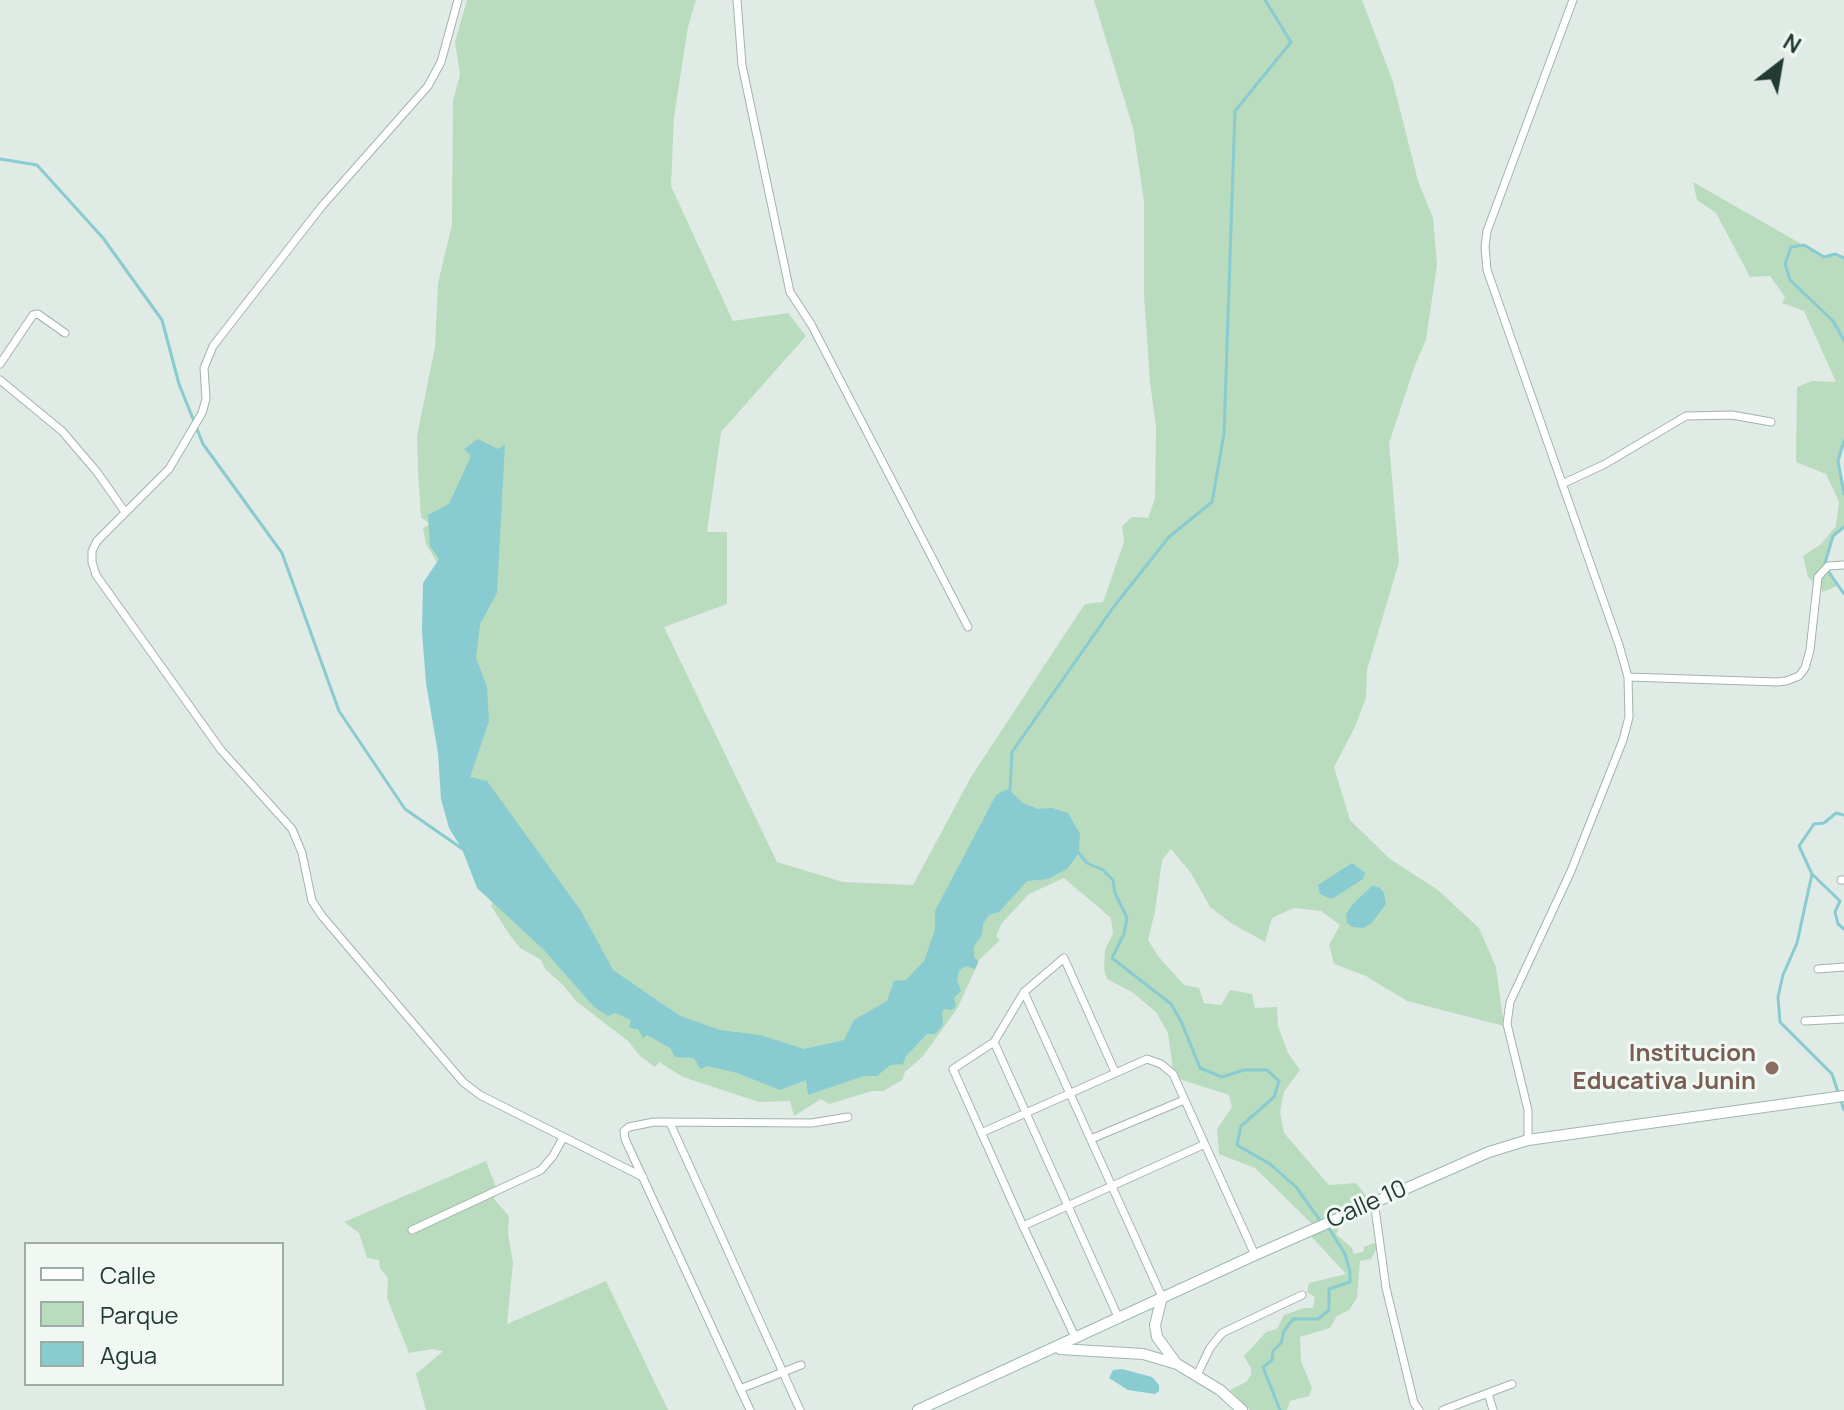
<!DOCTYPE html>
<style>
body{margin:0}
#map{position:relative;width:1844px;height:1410px;overflow:hidden;background:#e0ebe5;font-family:Manrope,sans-serif}
canvas{display:block}
.legend{position:absolute;left:24px;top:1242px;width:260px;height:144px;box-sizing:border-box;background:#f1f8f3;border:2px solid #9eaca6;margin:0;padding:10px 14px;list-style:none;font-size:24px;color:#213b32}
.legend li{display:flex;align-items:center;gap:16px;height:40px}
.legend b{width:40px;border:2px solid #9eaca6}
.north{position:absolute;left:1740px;top:24px;width:80px;height:80px;-webkit-text-stroke:6px #f1f8f3;paint-order:stroke;rotate:31deg;font-size:22px;font-weight:700;line-height:32px;text-align:center;color:#213b32}
.north::after{content:'';display:block;margin:auto;width:28px;height:36px;background:#213b32;clip-path:polygon(50% 0,100% 100%,50% 72%,0 100%)}
</style>
<div id="map">
<canvas width="1844" height="1410"></canvas>
<ul class="legend">
<li><b style="height:10px;background:#fff"></b>Calle</li>
<li><b style="height:22px;background:#b9dcbf"></b>Parque</li>
<li><b style="height:22px;background:#88cbd0"></b>Agua</li>
</ul>
<div class="north">N</div>
</div>
<script>
const ctx = document.querySelector('canvas').getContext('2d');
ctx.lineJoin = 'round';
function fill(path, color) {
  ctx.fillStyle = color;
  ctx.fill(path, 'evenodd');
}
function poly(rows) {
  const path = new Path2D();
  for (const r of rows) {
    path.moveTo(r[0], r[1]);
    for (let i = 2; i < r.length; i += 2) path.lineTo(r[i], r[i + 1]);
  }
  return path;
}
function trace(path, color, width, dash) {
  ctx.strokeStyle = color;
  ctx.lineWidth = width;
  ctx.lineCap = dash ? 'butt' : 'round';
  ctx.setLineDash(dash || []);
  ctx.stroke(path);
}
function drawText(font, color, halo, rows, align = 'center') {
  ctx.font = font + ' Manrope,sans-serif';
  ctx.lineWidth = 6;
  ctx.setLineDash([]);
  ctx.textBaseline = 'middle';
  ctx.strokeStyle = halo;
  ctx.fillStyle = color;
  for (const [text, x, y, turn = 0] of rows) {
    ctx.save();
    ctx.translate(x, y);
    ctx.rotate((+turn || 0) * Math.PI / 180);
    ctx.textAlign = isNaN(turn) ? turn : align;
    if (halo) ctx.strokeText(text, 0, 0);
    ctx.fillText(text, 0, 0);
    ctx.restore();
  }
}
fill(poly([
 [467,0,696,0,688,27,674,117,671,186,733,321,788,313,806,336,721,432,707,532,727,532,727,604,664,627,777,862,843,882,913,885,971,777,1069,628,1085,604,1103,602,1124,542,1122,526,1132,517,1148,518,1155,498,1156,427,1150,382,1144,294,1144,201,1133,128,1094,0,1362,0,1393,82,1418,181,1433,218,1437,265,1426,340,1415,365,1389,443,1399,562,1367,670,1366,698,1355,727,1334,767,1350,820,1390,859,1438,890,1479,928,1496,967,1504,1026,1407,1001,1366,976,1334,964,1329,945,1340,925,1321,911,1294,908,1272,918,1265,942,1231,923,1210,907,1191,873,1171,849,1162,860,1155,911,1148,940,1158,956,1184,985,1199,988,1204,1003,1221,1005,1230,990,1252,994,1255,1008,1277,1007,1278,1026,1288,1053,1300,1070,1284,1092,1280,1112,1284,1133,1329,1185,1356,1183,1368,1198,1312,1224,1255,1168,1219,1154,1217,1129,1232,1107,1229,1095,1179,1079,1173,1070,1168,1033,1156,1012,1132,992,1107,979,1104,969,1105,950,1113,934,1111,918,1064,878,1029,894,1002,923,996,936,1000,940,980,959,957,1009,923,1056,905,1072,902,1080,883,1091,872,1091,829,1104,821,1099,794,1116,790,1101,759,1102,683,1077,659,1062,655,1067,640,1056,628,1041,577,1002,562,984,546,970,541,960,520,948,509,934,491,906,498,890,463,806,431,578,437,562,426,544,423,528,430,524,421,517,418,471,417,436,435,347,438,283,452,225,453,101,460,75,455,42],
 [1693,182,1824,257,1835,254,1844,258,1844,441,1838,461,1844,494,1844,527,1833,536,1825,563,1839,585,1823,592,1808,577,1803,556,1821,544,1836,526,1839,502,1826,474,1796,462,1797,387,1812,381,1836,382,1804,311,1782,303,1785,297,1770,276,1750,277,1716,213,1697,200],
 [486,1161,496,1187,494,1199,509,1216,508,1233,513,1262,507,1324,606,1281,668,1410,426,1410,416,1374,443,1351,432,1349,409,1353,387,1298,388,1278,380,1268,379,1260,367,1258,359,1233,344,1222],
 [1340,1227,1336,1234,1352,1248,1354,1254,1363,1252,1364,1247,1374,1243,1378,1246,1371,1259,1360,1261,1357,1298,1349,1310,1337,1316,1330,1328,1300,1337,1301,1361,1312,1388,1309,1396,1290,1401,1287,1410,1250,1410,1230,1390,1246,1382,1251,1375,1251,1368,1244,1356,1266,1332,1277,1329,1284,1315,1304,1308,1313,1308,1315,1297,1307,1292,1309,1283,1346,1274,1309,1234]
]), '#b9dcbf');
fill(poly([
 [478,439,498,449,505,444,497,593,480,624,476,658,487,687,489,721,470,777,487,781,581,911,613,970,680,1016,720,1030,760,1035,804,1049,844,1040,854,1020,887,1001,894,981,906,980,924,961,935,930,935,911,996,795,1008,789,1023,803,1038,809,1052,808,1068,813,1080,834,1079,853,1067,869,1048,879,1027,881,999,912,989,915,983,924,982,935,974,946,974,957,978,962,975,969,965,966,959,971,957,981,961,991,954,998,956,1006,952,1010,944,1009,942,1013,943,1025,935,1034,927,1034,906,1056,903,1064,890,1065,877,1076,864,1076,808,1095,806,1080,780,1090,737,1073,708,1066,700,1069,694,1058,675,1057,670,1048,647,1035,643,1038,638,1029,629,1028,631,1020,615,1013,608,1016,594,1007,544,950,477,888,462,849,449,828,441,799,438,753,426,683,422,631,423,583,439,559,430,546,428,515,449,504,471,456,464,449],
 [1352,863,1365,873,1363,879,1332,899,1320,894,1318,885],
 [1372,886,1379,887,1384,893,1386,904,1371,924,1363,928,1352,927,1347,923,1346,915,1352,905],
 [1122,1369,1152,1377,1159,1385,1159,1391,1155,1394,1128,1390,1109,1378,1113,1370]
]), '#88cbd0');
trace(poly([
 [0,159,37,165,103,238,162,320,179,384,203,444,282,553,339,711,405,809,464,850],
 [1844,258,1835,254,1824,257,1804,245,1791,247,1785,264,1790,280,1833,321,1844,340],
 [1844,441,1838,461,1844,494],
 [1825,563,1833,536,1844,527],
 [1828,571,1844,594],
 [1010,791,1012,752,1028,729,1115,605,1169,537,1212,502,1224,434,1235,111,1291,42,1265,0],
 [1844,815,1836,813,1824,823,1814,824,1799,846,1812,874,1797,943,1783,975,1778,997,1780,1022,1832,1074,1844,1110],
 [1077,851,1087,863,1103,870,1113,880,1115,893,1127,918,1124,934,1112,958,1171,1004,1181,1021,1200,1068,1222,1077,1244,1070,1267,1070,1279,1081,1274,1097,1241,1126,1237,1145,1270,1164,1296,1187,1319,1219],
 [1812,874,1840,901,1835,912,1838,924,1844,929],
 [1280,1410,1263,1367,1272,1360,1273,1351,1281,1343,1284,1331,1293,1319,1318,1319,1329,1310,1329,1289,1350,1282,1350,1272,1345,1254,1328,1227]
]), '#88cbd0', 3);
const street = poly([
 [458,0,441,62,428,86,322,206,213,346,204,368,206,399,202,413,169,469,97,541,92,551,92,562,96,575,221,750,292,829,302,853,312,901,322,916,463,1082,480,1095,643,1177],
 [737,0,742,65,790,292,811,324,968,627],
 [0,364,33,315,38,314,65,333],
 [0,380,62,431,97,472,125,512],
 [1562,484,1605,464,1686,416,1732,415,1771,422],
 [1628,677,1777,682,1786,681,1799,676,1805,668,1810,650,1818,577,1828,566,1844,565],
 [1841,880,1844,880],
 [1818,969,1844,967],
 [1024,992,1162,1297],
 [1805,1021,1844,1019],
 [994,1042,1119,1319],
 [670,1123,800,1410],
 [981,1133,1147,1059,1161,1064,1173,1074,1255,1255],
 [1091,1139,1184,1100],
 [1528,1140,1528,1110,1507,1024,1510,1002,1571,871,1623,740,1629,717,1628,677,1619,645,1487,270,1485,247,1487,231,1573,0],
 [1374,1201,1386,1288,1414,1403,1419,1410],
 [1023,1226,1203,1145],
 [412,1230,541,1170,553,1156,563,1138],
 [1076,1339,1023,1226,953,1069,994,1042,1024,992,1064,958,1115,1072],
 [1197,1375,1210,1348,1222,1333,1302,1295],
 [740,1389,801,1365],
 [1488,1393,1493,1410],
 [750,1410,625,1139,624,1131,629,1127,654,1122,812,1123,848,1117],
 [1443,1410,1512,1384]
]);
const secondary = poly([
 [1162,1297,1155,1325,1157,1337,1176,1363],
 [1060,1349,1143,1354,1177,1364,1220,1390,1242,1410],
 [918,1410,1255,1255,1489,1152,1528,1140,1844,1096]
]);
trace(street, '#a3b3ac', 9);
trace(secondary, '#9fb7ac', 12);
trace(street, '#fff', 7);
trace(secondary, '#fff', 10);
for (const [x, y, r, color] of [
 [1772,1068,8,"#8d6e63"]
]) {
  const dot = new Path2D();
  dot.arc(x, y, r, 0, 2 * Math.PI);
  ctx.fillStyle = color;
  ctx.fill(dot);
  trace(dot, '#f1f8f3', 3);
}
drawText('bold 24px', '#785e54', '#f1f8f3', [
 ["Institucion",1756,1054],
 ["Educativa Junin",1756,1082]
], 'right');
drawText('24px', '#213b32', '#f1f8f3', [
 ["Calle 10",1367,1205,-24]
]);
</script>
